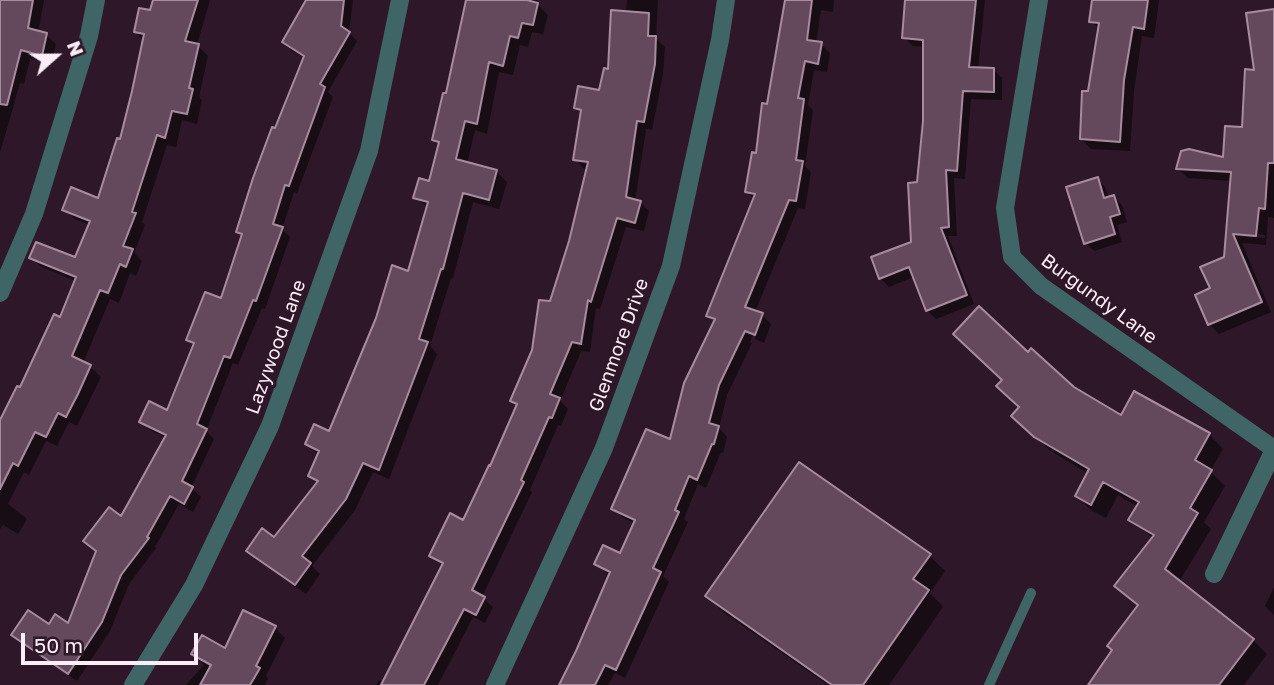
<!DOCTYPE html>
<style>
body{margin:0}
#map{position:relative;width:1274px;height:685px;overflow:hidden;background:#2e1728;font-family:"Golos Text",sans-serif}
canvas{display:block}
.north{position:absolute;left:21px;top:21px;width:70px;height:70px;-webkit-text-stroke:5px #2e1728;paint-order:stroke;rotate:69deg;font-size:19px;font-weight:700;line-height:28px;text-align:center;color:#fdedf8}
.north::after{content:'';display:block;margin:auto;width:24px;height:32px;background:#fdedf8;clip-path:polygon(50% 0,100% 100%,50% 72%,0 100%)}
.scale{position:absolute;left:21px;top:633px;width:177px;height:32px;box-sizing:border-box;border:4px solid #fdedf8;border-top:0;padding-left:9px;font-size:21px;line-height:24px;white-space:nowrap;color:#fdedf8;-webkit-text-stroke:5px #2e1728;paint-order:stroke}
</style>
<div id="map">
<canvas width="1274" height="685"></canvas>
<div class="north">N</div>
<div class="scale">50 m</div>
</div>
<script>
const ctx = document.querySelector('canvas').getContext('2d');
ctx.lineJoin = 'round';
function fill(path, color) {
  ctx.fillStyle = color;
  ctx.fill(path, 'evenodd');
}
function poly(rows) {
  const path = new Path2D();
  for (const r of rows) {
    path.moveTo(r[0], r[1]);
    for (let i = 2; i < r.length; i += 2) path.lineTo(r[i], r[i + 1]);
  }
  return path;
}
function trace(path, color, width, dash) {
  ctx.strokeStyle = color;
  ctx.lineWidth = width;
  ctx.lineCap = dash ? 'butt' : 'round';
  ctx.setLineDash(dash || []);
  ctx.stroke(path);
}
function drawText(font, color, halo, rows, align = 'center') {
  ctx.font = font + ' "Golos Text",sans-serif';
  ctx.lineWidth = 7;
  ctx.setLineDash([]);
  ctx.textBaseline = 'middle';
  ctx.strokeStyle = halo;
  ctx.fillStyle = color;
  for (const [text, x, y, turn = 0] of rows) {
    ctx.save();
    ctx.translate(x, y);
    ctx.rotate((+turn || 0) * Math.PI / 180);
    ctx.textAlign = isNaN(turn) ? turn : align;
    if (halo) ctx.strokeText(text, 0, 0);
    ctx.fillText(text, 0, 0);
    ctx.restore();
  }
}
fill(poly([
 [0,0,44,0,38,33,46,35,56,44,51,64,30,59,24,84,20,83,0,153],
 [155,0,210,0,197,45,208,56,199,97,202,100,197,124,182,120,176,147,167,145,142,222,145,225,134,253,142,261,136,276,130,273,119,303,110,299,83,363,90,367,101,377,77,426,69,422,57,446,46,441,29,475,24,472,8,504,27,519,18,534,3,525,0,529,0,424,61,319,76,281,42,267,31,257,76,259,90,225,75,219,64,209,99,200,121,142,144,41,135,32,151,12],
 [308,0,353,0,349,33,357,41,328,92,333,97,297,193,294,192,282,229,290,237,265,309,262,308,238,365,233,363,206,431,214,439,191,488,201,497,193,512,179,504,155,547,156,548,129,584,110,631,77,681,22,643,14,635,49,626,69,626,97,552,85,541,121,519,166,438,150,430,141,422,168,412,194,346,188,340,222,301,243,237,238,232,305,58,292,51,284,42],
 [469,0,538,0,537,4,548,15,543,34,532,32,528,47,520,45,513,75,499,72,487,134,475,130,467,164,497,172,507,182,499,209,473,202,453,278,451,278,430,346,437,354,389,479,373,472,355,510,312,566,320,574,306,594,259,561,249,550,275,539,318,484,310,476,319,455,307,444,330,433,410,273,428,208,415,197,430,183,440,146,434,140],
 [627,0,658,0,656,39,665,47,663,74,652,130,646,129,635,201,640,202,649,211,644,231,626,227,600,309,596,308,590,352,581,351,560,401,568,409,561,426,558,425,530,490,532,492,482,597,493,607,485,623,473,617,438,685,376,685,379,680,384,683,443,566,431,555,464,522,518,406,512,400,551,303,571,241,588,169,584,169,575,159,582,114,576,108,601,92,610,71,626,13],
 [787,0,834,0,833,12,821,10,816,43,821,44,830,53,827,72,814,70,808,105,813,110,805,166,811,172,805,209,798,208,755,312,762,315,771,324,764,343,755,339,763,317,760,317,750,342,752,343,727,395,719,428,727,437,723,453,721,452,706,488,698,484,684,519,688,522,663,576,669,582,625,678,615,673,608,685,561,685,578,652,610,576,596,564,621,555,635,524,622,517,613,508,671,442,716,322,708,315,754,199,747,191,769,106],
 [929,0,985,0,978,69,993,69,1002,78,1002,100,971,99,965,179,954,178,957,236,948,236,974,304,936,319,927,310,914,277,889,287,880,278,913,243,924,121,925,47,913,46,904,37],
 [1094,0,1159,0,1154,38,1142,36,1134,91,1130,151,1091,149,1081,139,1100,30,1091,21],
 [1274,11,1274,218,1268,217,1266,245,1242,243,1271,312,1219,334,1209,324,1212,289,1226,258,1232,181,1188,178,1178,169,1225,160,1243,129,1256,72],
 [1236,232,1265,235,1265,238,1236,236],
 [1097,179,1105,187,1109,199,1114,197,1122,205,1127,222,1117,225,1122,242,1094,251,1086,243],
 [1028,354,1072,388,1122,417,1135,394,1209,434,1223,449,1210,471,1225,486,1204,522,1211,529,1179,582,1253,640,1267,654,1244,685,1090,685,1114,651,1139,607,1116,586,1153,538,1131,520,1138,507,1118,495,1106,518,1091,510,1077,496,1089,474,1051,451,1027,430,1021,408],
 [930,556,945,571,930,593,943,607,889,685,828,685,723,612,707,596],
 [1274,587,1274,615,1265,606],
 [275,628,285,638,266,676,268,679,265,685,186,685,204,665,193,654,226,651]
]), '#0007');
const building = poly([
 [0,0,33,0,28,28,47,33,42,56,21,50,7,105,0,104,0,0],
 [153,0,198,0,185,41,199,44,189,88,193,89,187,114,172,111,165,138,157,135,132,212,136,213,123,246,133,249,126,267,120,264,108,293,100,290,72,356,91,365,78,394,66,417,58,413,46,437,35,432,18,466,13,463,0,489,0,420,17,386,20,387,54,314,60,317,76,277,29,258,36,242,75,257,90,221,62,210,71,187,98,198,117,138,120,139,132,91,144,34,134,32,139,8,150,10,153,0],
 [306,0,344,0,341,26,350,32,320,84,325,87,289,186,285,185,273,224,283,227,256,301,253,300,230,358,224,356,197,424,207,429,182,481,193,487,184,504,170,496,147,537,149,538,121,575,102,622,68,674,11,635,28,610,49,624,55,614,68,623,96,551,83,541,109,507,121,516,166,435,139,422,149,401,167,410,194,343,186,340,205,292,221,298,242,234,236,232,253,178,272,127,275,128,304,56,282,42,306,0],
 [466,0,527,0,538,3,533,25,522,23,518,38,510,36,503,66,489,62,477,124,465,121,456,159,497,170,489,200,463,193,443,269,441,269,419,339,428,342,379,470,363,463,346,499,302,556,311,563,295,585,246,551,262,528,274,537,318,481,308,476,319,451,305,444,314,424,329,431,376,318,392,265,408,271,428,202,413,198,419,178,429,181,439,142,432,140,443,93,446,93,466,0],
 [785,0,812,0,807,40,822,42,818,64,805,61,798,98,804,99,796,160,803,161,796,201,789,200,745,307,763,313,755,335,745,331,719,385,709,423,719,426,714,444,712,444,697,480,689,476,675,510,679,512,653,568,661,572,616,670,605,665,595,685,559,685,576,651,610,572,594,564,603,545,620,553,635,520,611,509,646,429,670,439,684,383,715,319,706,316,755,194,745,192,752,152,756,153,762,103,767,104,785,0],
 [905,0,976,0,969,67,994,68,994,92,963,91,957,171,946,170,949,227,941,228,967,295,926,311,909,267,879,279,871,257,911,242,908,183,917,182,923,121,923,40,902,38,905,0],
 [1092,0,1148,0,1144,29,1133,27,1124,80,1120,142,1080,139,1082,91,1088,91,1099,23,1089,22,1092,0],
 [1274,9,1274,163,1268,163,1265,209,1259,208,1256,236,1233,234,1262,302,1208,325,1195,295,1210,288,1200,267,1224,257,1231,172,1176,169,1181,151,1189,149,1223,157,1225,126,1242,127,1245,69,1254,70,1246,13,1274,9],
 [611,10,649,13,648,36,656,36,655,64,644,122,637,121,626,197,641,201,635,223,617,218,591,302,588,300,581,344,572,342,550,394,560,398,552,418,549,417,521,480,524,482,472,590,485,597,476,615,464,609,424,685,381,685,443,563,429,556,450,513,463,520,489,465,490,466,517,404,510,401,532,350,539,300,550,301,569,241,588,162,573,160,581,110,574,108,578,86,599,90,604,68,608,69,611,10],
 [1098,177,1104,198,1114,195,1120,214,1110,217,1115,234,1084,244,1066,187,1098,177],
 [979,306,1028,352,1031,348,1074,387,1121,415,1134,391,1210,433,1195,460,1212,470,1190,508,1198,513,1165,569,1254,639,1219,685,1088,685,1112,650,1107,646,1138,605,1114,586,1154,535,1128,520,1139,502,1103,482,1091,505,1075,496,1089,469,1034,437,1011,416,1019,407,996,386,1002,380,953,334,979,306],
 [799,462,931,554,913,579,929,590,863,685,832,685,705,596,799,462],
 [243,610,276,626,256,666,260,668,250,685,200,685,211,665,191,654,202,635,225,648,243,610]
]);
fill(building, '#64495c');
trace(building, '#a98b9f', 2);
trace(poly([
 [989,685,1031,593]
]), '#406567', 10);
trace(poly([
 [1039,0,1005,208,1012,257,1041,286,1274,449],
 [0,293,34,214,89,36,96,0],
 [1214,574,1274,450],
 [133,685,194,585,270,426,369,151,400,0],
 [495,685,604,448,671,266,720,40,726,0]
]), '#406567', 18);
drawText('19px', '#fdedf8', '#2e1728', [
 ["Burgundy Lane",1099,299,36],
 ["Glenmore Drive",619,345,-70],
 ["Lazywood Lane",276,347,-70]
]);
</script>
